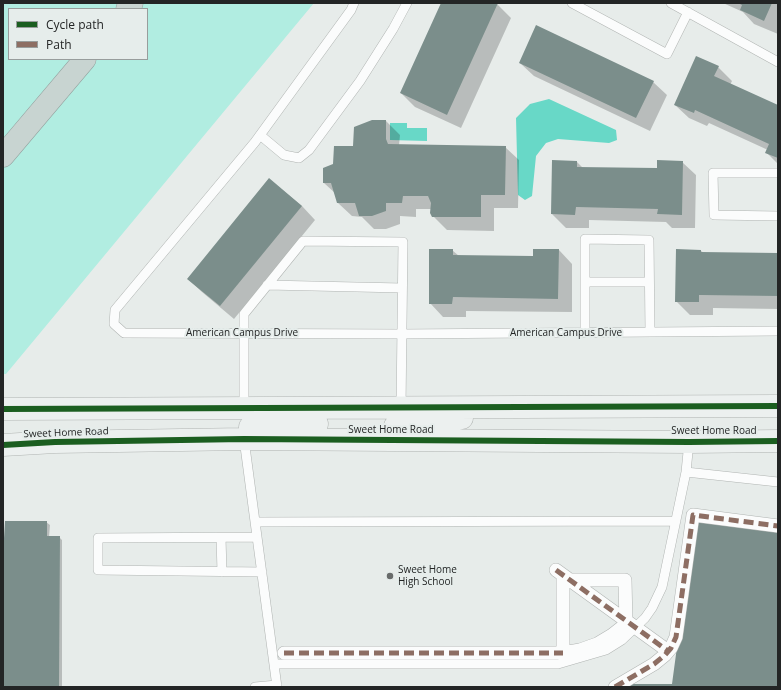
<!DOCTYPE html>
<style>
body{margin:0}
#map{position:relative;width:781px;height:690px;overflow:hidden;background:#e7ecea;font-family:"Open Sans",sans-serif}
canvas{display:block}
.frame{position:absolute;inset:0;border:4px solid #232525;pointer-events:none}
.legend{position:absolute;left:8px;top:8px;width:140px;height:52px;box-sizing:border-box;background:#e6edeb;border:1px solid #989d9c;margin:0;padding:5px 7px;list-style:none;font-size:12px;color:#232525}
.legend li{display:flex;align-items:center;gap:8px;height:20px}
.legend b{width:20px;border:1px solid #989d9c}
</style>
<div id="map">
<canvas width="781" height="690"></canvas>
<div class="frame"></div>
<ul class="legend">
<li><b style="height:5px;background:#1b5e20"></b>Cycle path</li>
<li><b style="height:5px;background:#8d6e63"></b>Path</li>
</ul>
</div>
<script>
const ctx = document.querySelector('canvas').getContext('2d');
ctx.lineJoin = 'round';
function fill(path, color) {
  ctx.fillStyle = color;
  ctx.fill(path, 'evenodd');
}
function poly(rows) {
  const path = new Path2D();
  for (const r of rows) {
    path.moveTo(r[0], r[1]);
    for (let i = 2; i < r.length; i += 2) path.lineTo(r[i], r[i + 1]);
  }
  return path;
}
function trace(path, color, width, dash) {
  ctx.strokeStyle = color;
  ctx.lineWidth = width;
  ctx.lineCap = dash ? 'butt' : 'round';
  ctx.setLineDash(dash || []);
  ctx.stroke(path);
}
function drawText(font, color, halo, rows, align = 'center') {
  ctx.font = font + ' "Open Sans",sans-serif';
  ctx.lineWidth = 4;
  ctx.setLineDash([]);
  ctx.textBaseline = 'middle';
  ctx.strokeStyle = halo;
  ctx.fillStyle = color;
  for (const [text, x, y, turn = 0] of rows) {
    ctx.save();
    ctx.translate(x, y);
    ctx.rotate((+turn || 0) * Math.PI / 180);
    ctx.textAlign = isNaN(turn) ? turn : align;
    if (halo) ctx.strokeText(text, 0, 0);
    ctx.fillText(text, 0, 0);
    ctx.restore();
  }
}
fill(poly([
 [3,3,314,3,6,374,3,374],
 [9,9,147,9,147,59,9,59]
]), '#b1ede1');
fill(poly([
 [549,99,616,130,617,140,609,143,558,139,546,143,536,156,532,196,525,200,518,195,516,118,530,104],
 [390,123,407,123,407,128,427,128,427,141,390,140]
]), '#68d8c7');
fill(poly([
 [442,3,496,3,511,18,461,128,415,107,401,93],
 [723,3,778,3,778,34,754,24,743,12],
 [520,63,653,82,667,95,650,131,534,76],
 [718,67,732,81,730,85,778,106,778,164,767,153,768,150,709,123,707,126,689,118,675,105],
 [386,121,400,135,399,145,505,147,519,160,518,208,494,208,494,231,447,230,433,216,431,209,416,209,416,217,400,216,400,224,386,229,374,229,362,217,352,216,338,203,336,194,324,183,334,165],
 [577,162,583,168,658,169,682,162,696,175,695,228,672,228,666,222,589,220,589,228,566,228,552,214],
 [270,180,302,206,315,220,234,319,202,292,188,279],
 [452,250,459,256,534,257,559,250,572,264,572,312,466,311,466,317,443,317,430,303],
 [701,251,704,253,778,254,778,309,713,308,713,315,690,315,676,301],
 [46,522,50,525,49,537,59,537,62,540,62,687,5,687,5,592,3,592,3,539]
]), '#0003');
fill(poly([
 [441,3,498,3,447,115,400,93],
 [738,3,772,3,764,21,740,10,742,5],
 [536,25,654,81,636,118,519,63],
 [696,56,719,66,714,76,778,105,778,158,765,153,769,144,695,110,694,113,674,105],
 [372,120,386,120,386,139,388,144,506,146,505,195,481,195,481,217,432,217,430,213,431,203,428,196,403,196,402,203,386,203,386,211,372,216,359,216,355,203,337,203,331,183,323,183,323,168,333,164,334,146,353,146,354,127],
 [552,160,577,161,577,167,657,168,657,160,683,161,682,215,657,214,658,209,576,207,575,215,551,214],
 [269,178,302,206,220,306,187,279],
 [429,249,453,249,453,255,533,256,533,249,559,249,558,299,453,297,452,304,429,304],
 [676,249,701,250,701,252,778,253,778,296,699,295,699,302,675,302],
 [5,521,47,521,47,536,60,536,59,687,4,687,4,589,3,589,3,538,4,538],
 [694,521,778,532,778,611,777,620,778,620,778,687,631,687,631,684,672,684]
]), '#7b8e8b');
const service = poly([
 [354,3,351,10,255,142,115,310,114,324,124,333,402,334,778,331],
 [572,3,667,54,688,12],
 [671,3,778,62],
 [260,135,284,155,299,158,309,150,360,81,393,29,407,3],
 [778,173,713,173,714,215,778,216],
 [585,282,649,282],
 [267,285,402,288],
 [585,332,585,239,649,240,650,332],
 [244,408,244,314,303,241,403,242,401,408],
 [244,439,277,687],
 [686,472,778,482],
 [255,522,676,521],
 [257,537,98,538,98,570,262,572],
 [221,538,222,572],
 [274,664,558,664,606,650,622,640,645,618,652,608,662,587,686,472,689,442],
 [255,687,277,685]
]);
const pedestrian = poly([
 [556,570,668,651],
 [284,653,563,653,580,650,597,644,612,635,626,624,625,580,563,580,563,653],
 [615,687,654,664,665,655,671,648,676,637,693,515,778,526]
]);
const secondary = poly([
 [3,409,778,406],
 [395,426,417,426,462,418],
 [250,427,260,424,317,424],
 [3,445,55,442,244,439,689,442,778,441]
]);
const motorway = poly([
 [127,9,132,3],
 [3,156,85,59]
]);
trace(service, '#b0b4b2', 10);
trace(pedestrian, '#b0b4b2', 14);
trace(secondary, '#b0b4b2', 23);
trace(motorway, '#94a29f', 23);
trace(service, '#fbfcfc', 9);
trace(pedestrian, '#fbfcfc', 13);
trace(secondary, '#ecf0ef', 22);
trace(motorway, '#c8d4d1', 22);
trace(poly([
 [556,570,668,651],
 [284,653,563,653],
 [615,687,654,664,665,655,671,648,676,637,693,515,778,526]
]), '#8d6e63', 5, [10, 5]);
trace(poly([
 [3,409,778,406],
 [3,445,55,442,244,439,689,442,778,441]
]), '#1b5e20', 6);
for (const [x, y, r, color] of [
 [390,576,4,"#686b6a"]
]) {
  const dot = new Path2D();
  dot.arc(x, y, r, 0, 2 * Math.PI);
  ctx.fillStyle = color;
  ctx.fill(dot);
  trace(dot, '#e6edeb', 1.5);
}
drawText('10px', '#232525', '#e6edeb', [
 ["American Campus Drive",242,333],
 ["American Campus Drive",566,333],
 ["Sweet Home Road",391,430],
 ["Sweet Home Road",714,431],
 ["Sweet Home Road",66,433,-2]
]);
drawText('10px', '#232525', '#e6edeb', [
 ["Sweet Home",398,570],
 ["High School",398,582]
], 'left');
</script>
